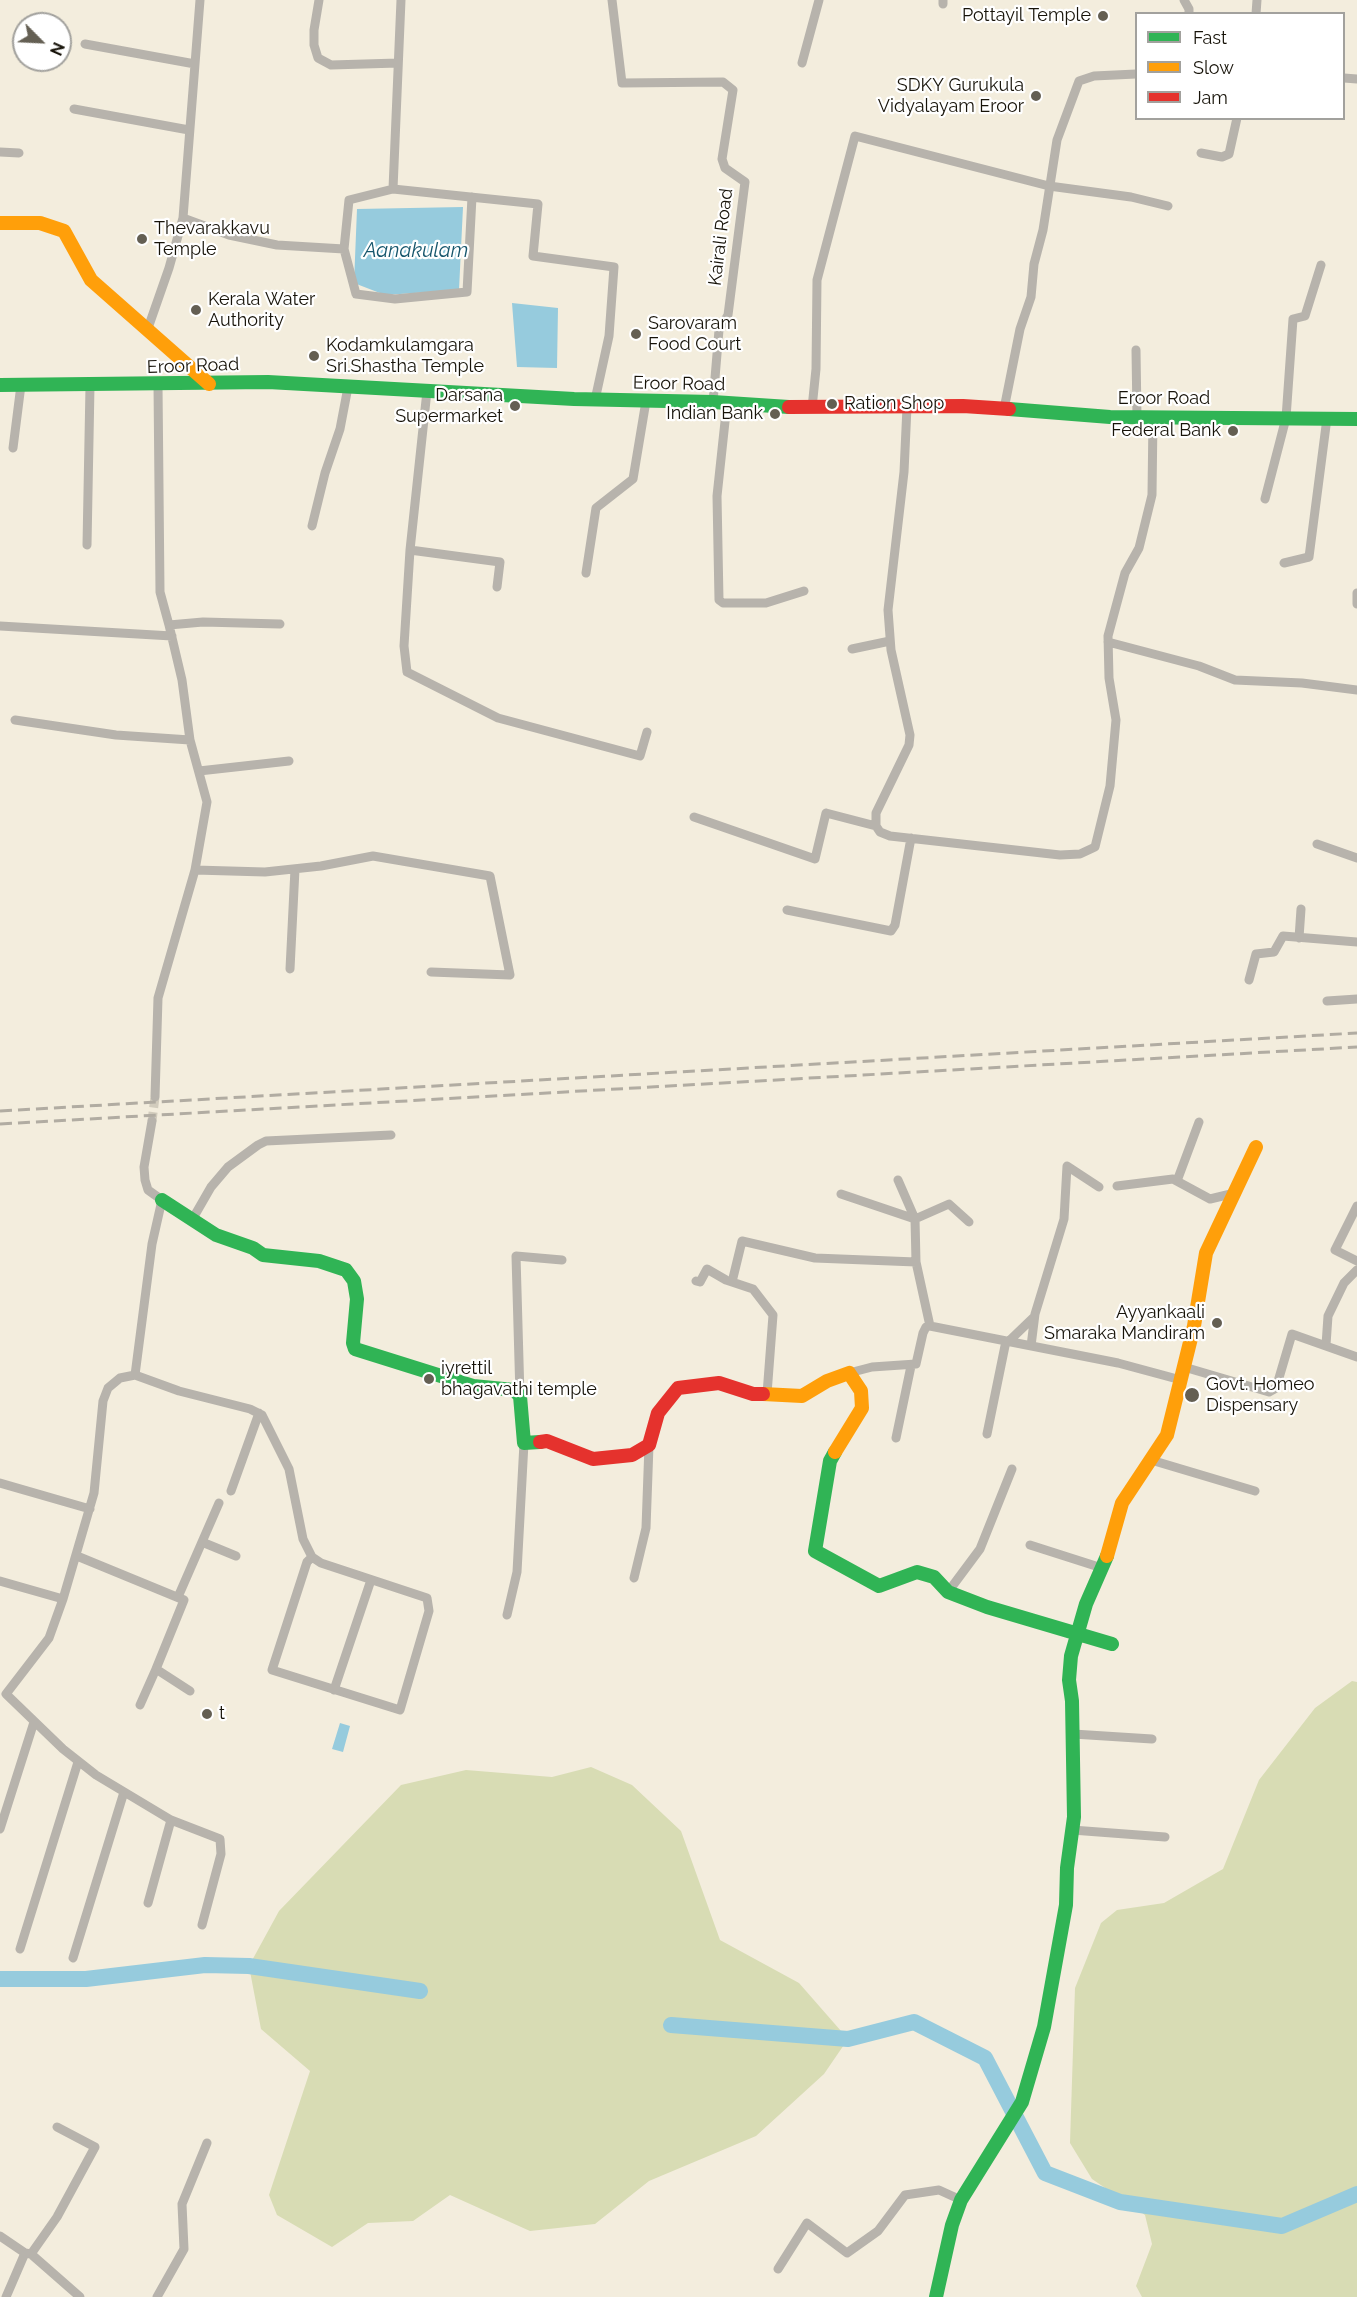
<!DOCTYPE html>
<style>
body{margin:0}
#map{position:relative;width:1357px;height:2297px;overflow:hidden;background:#f3eddd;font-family:Raleway,sans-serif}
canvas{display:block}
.legend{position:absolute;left:1135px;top:12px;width:210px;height:108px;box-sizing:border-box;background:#fff;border:2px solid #a2a19d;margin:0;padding:8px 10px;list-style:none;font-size:18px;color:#171309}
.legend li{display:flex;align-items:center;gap:12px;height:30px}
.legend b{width:30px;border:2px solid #a2a19d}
.north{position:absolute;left:12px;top:12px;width:60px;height:60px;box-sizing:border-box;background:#fff;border:2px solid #a2a19d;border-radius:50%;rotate:114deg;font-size:16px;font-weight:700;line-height:24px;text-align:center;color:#171309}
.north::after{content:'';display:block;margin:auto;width:21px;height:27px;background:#645f53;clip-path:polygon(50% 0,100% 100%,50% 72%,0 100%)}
</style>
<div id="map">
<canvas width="1357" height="2297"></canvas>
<ul class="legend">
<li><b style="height:8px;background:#30b455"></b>Fast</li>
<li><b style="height:8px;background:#ff9f0a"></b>Slow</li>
<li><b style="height:8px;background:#e5322d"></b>Jam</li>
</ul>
<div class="north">N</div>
</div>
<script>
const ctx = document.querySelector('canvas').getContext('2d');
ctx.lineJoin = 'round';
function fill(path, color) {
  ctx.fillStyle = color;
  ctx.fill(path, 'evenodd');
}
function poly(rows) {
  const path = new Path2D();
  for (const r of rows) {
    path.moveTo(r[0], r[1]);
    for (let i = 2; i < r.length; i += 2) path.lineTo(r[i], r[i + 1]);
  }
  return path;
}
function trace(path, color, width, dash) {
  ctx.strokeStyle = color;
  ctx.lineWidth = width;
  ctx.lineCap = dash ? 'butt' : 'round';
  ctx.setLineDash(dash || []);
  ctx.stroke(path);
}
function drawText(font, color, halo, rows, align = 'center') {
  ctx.font = font + ' Raleway,sans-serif';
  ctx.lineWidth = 4.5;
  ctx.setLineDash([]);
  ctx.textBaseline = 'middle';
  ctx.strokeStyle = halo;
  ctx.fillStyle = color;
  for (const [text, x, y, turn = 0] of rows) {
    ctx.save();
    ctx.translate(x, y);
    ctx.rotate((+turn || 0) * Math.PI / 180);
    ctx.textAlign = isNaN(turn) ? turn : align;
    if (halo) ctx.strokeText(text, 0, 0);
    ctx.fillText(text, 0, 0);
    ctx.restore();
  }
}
fill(poly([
 [1352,1681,1357,1682,1357,2297,1142,2297,1136,2286,1152,2244,1145,2215,1092,2179,1070,2143,1075,1988,1101,1923,1117,1910,1164,1903,1223,1869,1259,1780,1315,1708],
 [591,1767,632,1785,681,1831,720,1940,799,1983,848,2039,824,2074,756,2136,649,2181,595,2224,530,2231,450,2195,413,2221,368,2223,332,2247,277,2215,269,2195,310,2071,261,2029,249,1966,279,1911,401,1785,466,1770,552,1777]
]), '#d8dcb4');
fill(poly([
 [463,207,459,290,385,295,354,283,357,209],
 [512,303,558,308,557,368,517,367],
 [340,1723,350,1726,343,1752,332,1749]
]), '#96cbdd');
trace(poly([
 [0,1979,86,1979,205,1965,249,1966,420,1991],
 [671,2025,848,2039,914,2022,985,2058,1045,2173,1120,2202,1282,2226,1357,2194]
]), '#96cbdd', 16);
trace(poly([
 [152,1121,155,1097]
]), '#d2ccbd', 9, [9, 4.5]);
trace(poly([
 [319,0,314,30,314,45,318,58,331,65,398,63],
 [612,0,622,83,723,82,733,90,722,159,725,168,745,182,728,315,719,330,713,402],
 [943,0,943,4],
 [1184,0,1189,9,1189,14],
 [1256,14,1257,0],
 [85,44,195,64],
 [802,63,819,0],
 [1344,78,1357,79],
 [74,109,189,130],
 [0,152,19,153],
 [1201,153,1222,157,1229,154,1237,118],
 [393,189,401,0],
 [183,218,229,235,277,245,344,249,349,200,393,189,538,204,533,256,614,267,609,336,595,400],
 [344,249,356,294,395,299,467,292,472,197],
 [147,331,169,268,183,218,200,0],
 [1136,350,1137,417],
 [158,385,160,592,169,625,203,622,280,624],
 [427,391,410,550,500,562,497,587],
 [727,403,717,496,719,600,723,603,766,603,804,591],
 [907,407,904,472,888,610,891,650,910,735,909,745,876,813,876,826,880,832,890,836,1060,855,1080,854,1095,847,1110,786,1116,720,1109,678,1108,636,1125,573,1139,548,1152,495,1153,417],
 [812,408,816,369,817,280,855,136,1049,186,1131,197,1168,206],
 [1004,409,1020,329,1031,297,1034,264,1043,230,1057,140,1079,81,1094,76,1136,74],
 [13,448,21,385],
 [1265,499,1286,418,1293,319,1305,316,1321,265],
 [312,526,325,473,340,429,348,387],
 [87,545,90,386],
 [410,550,404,646,407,672,498,718,640,756,647,732],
 [1284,563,1309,557,1327,418],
 [586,573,596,508,633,479,646,401],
 [1357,593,1357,604],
 [0,626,172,636],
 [1108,642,1199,666,1235,680,1302,683,1357,690],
 [852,649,890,641],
 [15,720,116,735,190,740],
 [199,771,289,761],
 [694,817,815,859,826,813,876,826],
 [1317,844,1357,858],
 [195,870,265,872,321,866,373,856,490,876,510,975,431,972],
 [787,910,891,931,895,925,911,838],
 [1299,938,1301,909],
 [290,969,295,869],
 [1249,980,1256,954,1274,952,1283,936,1357,942],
 [1327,1001,1357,999],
 [155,1097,158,998,195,870,207,802,190,740,182,680,169,625],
 [898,1180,915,1219,949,1204,969,1222],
 [1177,1181,1199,1122],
 [1117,1186,1173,1179,1210,1199,1235,1193],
 [1357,1206,1335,1250,1357,1261],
 [192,1220,211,1187,228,1167,258,1145,266,1141,391,1135],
 [916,1262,930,1326],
 [696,1281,700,1282,707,1269,726,1280,753,1289,773,1315,767,1394],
 [732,1282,742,1241,815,1258,916,1262,915,1219,841,1194],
 [1009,1341,1034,1317],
 [1326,1345,1328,1316,1344,1283,1357,1270],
 [1031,1346,1035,1314,1064,1219,1067,1166,1099,1187],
 [1184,1367,1269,1392,1276,1388,1292,1334,1357,1357],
 [849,1373,872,1367,916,1364,923,1333,926,1327,930,1326,1118,1363,1181,1380],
 [135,1375,152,1244,162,1200,148,1190,145,1180,144,1167,152,1121],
 [520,1396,516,1256,562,1260],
 [987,1434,1006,1341],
 [896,1438,911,1366],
 [1151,1460,1255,1491],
 [0,1483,90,1509],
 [231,1491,259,1413],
 [202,1542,236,1556],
 [1030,1545,1102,1568],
 [77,1556,184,1600,156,1669,190,1691],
 [634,1578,646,1528,649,1445],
 [0,1581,63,1599,94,1493,103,1401,108,1388,120,1378,135,1375,179,1391,250,1409,262,1415,289,1469,303,1539,312,1557,321,1563,427,1598,429,1611,400,1710,272,1670,307,1562,312,1557],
 [948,1592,980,1549,1012,1469],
 [178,1597,219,1503],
 [63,1599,49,1638,6,1694,63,1749,96,1775,171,1820,220,1839,221,1854,202,1925],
 [507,1615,517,1572,524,1443],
 [334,1690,371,1580],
 [140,1705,156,1669],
 [1073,1734,1152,1739],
 [0,1829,34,1722],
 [1072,1830,1165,1837],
 [148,1903,171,1820],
 [20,1949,78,1762],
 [73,1958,124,1792],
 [0,2236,25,2253,31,2254,80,2297],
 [31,2254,57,2217,95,2147,57,2127],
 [778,2269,807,2223,847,2253,878,2231,905,2195,939,2190,961,2200],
 [6,2297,25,2253],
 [157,2297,184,2249,182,2204,207,2143]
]), '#b7b3ac', 9);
trace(poly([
 [0,385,268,382,574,399,713,402,789,407],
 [1009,409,1110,417,1357,419],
 [162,1200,216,1235,253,1248,263,1255,319,1261,346,1270,354,1281,357,1299,353,1343,355,1349,473,1386,514,1390,520,1396,524,1443,540,1442],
 [835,1452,830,1461,815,1551,879,1586,917,1572,934,1577,948,1592,987,1607,1112,1644],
 [936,2297,952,2225,961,2200,1022,2102,1044,2027,1066,1905,1067,1868,1074,1817,1072,1701,1069,1680,1071,1656,1086,1604,1107,1556]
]), '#30b455', 14);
trace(poly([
 [0,223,40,223,64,231,91,280,209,384],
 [763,1394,802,1396,827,1381,849,1373,861,1391,862,1408,835,1452],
 [1107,1556,1122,1503,1167,1435,1194,1326,1206,1253,1256,1147]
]), '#ff9f0a', 14);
trace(poly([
 [789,407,963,406,1009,409],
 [540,1442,547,1441,593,1459,632,1455,649,1445,658,1413,678,1388,719,1383,753,1394,763,1394]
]), '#e5322d', 14);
trace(poly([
 [0,1111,1357,1033],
 [0,1124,1357,1047]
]), '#b1aca2', 3, [12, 6]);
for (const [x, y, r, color] of [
 [1103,16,6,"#645f53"],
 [1036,96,6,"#645f53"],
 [142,239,6,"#645f53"],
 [196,310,6,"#645f53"],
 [636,334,6,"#645f53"],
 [314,356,6,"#645f53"],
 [832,404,6,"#645f53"],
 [515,406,6,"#645f53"],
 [775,414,6,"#645f53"],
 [1233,431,6,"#645f53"],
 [1217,1323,6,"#645f53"],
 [429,1379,6,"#645f53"],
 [1192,1395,8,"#645f53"],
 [207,1714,6,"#645f53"]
]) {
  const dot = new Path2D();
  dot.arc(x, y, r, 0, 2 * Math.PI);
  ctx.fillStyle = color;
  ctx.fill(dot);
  trace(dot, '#fff', 2);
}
drawText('18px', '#171309', '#fff', [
 ["Pottayil Temple",1091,16,"right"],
 ["SDKY Gurukula",1024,86,"right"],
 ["Vidyalayam Eroor",1024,107,"right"],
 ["Thevarakkavu",154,229],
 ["Temple",154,250],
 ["Kerala Water",208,300],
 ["Authority",208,321],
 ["Sarovaram",648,324],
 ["Food Court",648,345],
 ["Kodamkulamgara",326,346],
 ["Sri.Shastha Temple",326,367],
 ["Darsana",503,396,"right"],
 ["Supermarket",503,417,"right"],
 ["Ration Shop",844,404],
 ["Indian Bank",763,414,"right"],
 ["Federal Bank",1221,431,"right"],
 ["Ayyankaali",1205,1313,"right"],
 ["Smaraka Mandiram",1205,1334,"right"],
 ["iyrettil",441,1369],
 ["bhagavathi temple",441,1390],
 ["Govt. Homeo",1206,1385],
 ["Dispensary",1206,1406],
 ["t",219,1714]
], 'left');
drawText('18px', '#171309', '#fff', [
 ["Kairali Road",721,237,-83],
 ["Eroor Road",193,366,-2],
 ["Eroor Road",679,384,1],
 ["Eroor Road",1164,399]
]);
drawText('italic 20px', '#16566c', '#fff', [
 ["Aanakulam",416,251]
]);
</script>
